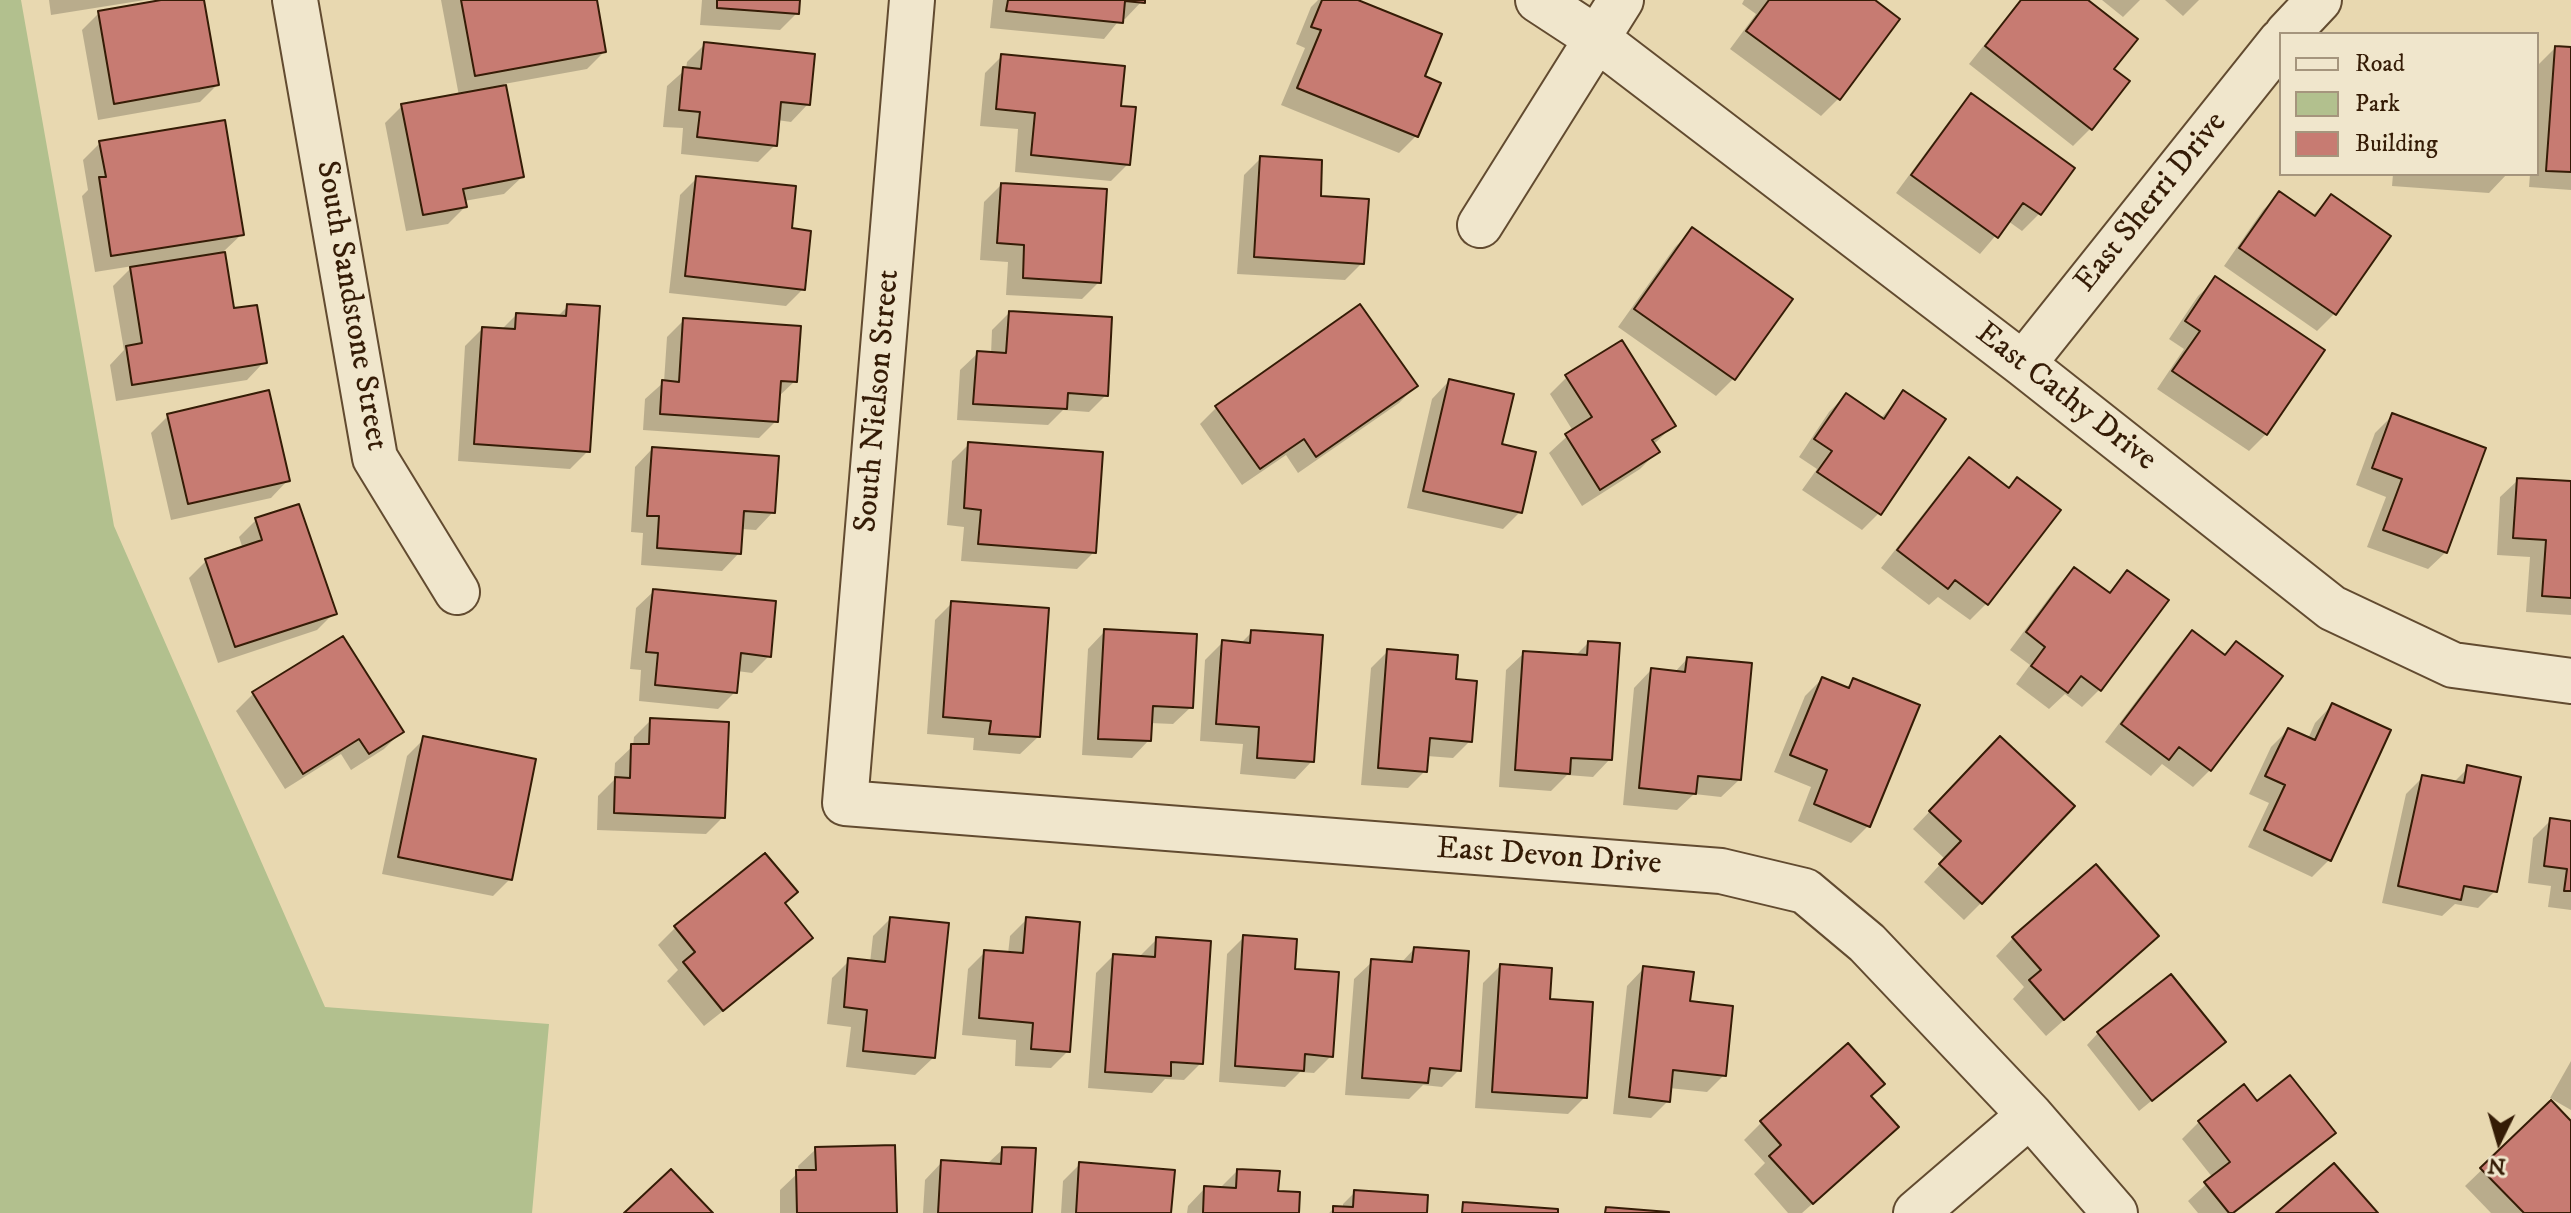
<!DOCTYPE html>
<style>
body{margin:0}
#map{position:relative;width:2571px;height:1213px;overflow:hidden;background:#e8d8b0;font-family:"IM FELL DW Pica",serif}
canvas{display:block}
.legend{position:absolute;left:2279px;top:32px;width:260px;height:144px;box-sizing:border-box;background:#f0e6cc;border:2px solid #a5957d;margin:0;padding:10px 14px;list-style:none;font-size:24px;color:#351c06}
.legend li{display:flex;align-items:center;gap:16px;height:40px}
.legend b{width:40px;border:2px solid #a5957d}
.north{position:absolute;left:2459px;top:1101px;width:80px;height:80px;-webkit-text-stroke:6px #f0e6cc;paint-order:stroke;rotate:185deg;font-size:22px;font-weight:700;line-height:32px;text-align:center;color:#351c06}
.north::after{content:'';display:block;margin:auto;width:28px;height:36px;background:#351c06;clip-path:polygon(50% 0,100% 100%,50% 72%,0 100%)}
</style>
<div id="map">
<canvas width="2571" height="1213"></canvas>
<ul class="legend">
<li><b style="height:10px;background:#f0e6cc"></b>Road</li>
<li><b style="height:22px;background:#b2c08e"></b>Park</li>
<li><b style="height:22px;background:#c77b72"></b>Building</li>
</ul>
<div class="north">N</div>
</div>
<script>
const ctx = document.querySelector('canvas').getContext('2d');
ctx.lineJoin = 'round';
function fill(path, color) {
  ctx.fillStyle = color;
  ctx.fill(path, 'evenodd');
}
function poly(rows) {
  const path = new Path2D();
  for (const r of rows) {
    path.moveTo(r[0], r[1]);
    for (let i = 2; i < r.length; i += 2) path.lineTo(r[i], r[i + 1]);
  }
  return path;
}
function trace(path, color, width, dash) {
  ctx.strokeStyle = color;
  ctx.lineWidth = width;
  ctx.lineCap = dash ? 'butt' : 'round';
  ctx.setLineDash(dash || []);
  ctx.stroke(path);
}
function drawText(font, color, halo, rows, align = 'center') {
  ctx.font = font + ' "IM FELL DW Pica",serif';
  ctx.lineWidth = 7;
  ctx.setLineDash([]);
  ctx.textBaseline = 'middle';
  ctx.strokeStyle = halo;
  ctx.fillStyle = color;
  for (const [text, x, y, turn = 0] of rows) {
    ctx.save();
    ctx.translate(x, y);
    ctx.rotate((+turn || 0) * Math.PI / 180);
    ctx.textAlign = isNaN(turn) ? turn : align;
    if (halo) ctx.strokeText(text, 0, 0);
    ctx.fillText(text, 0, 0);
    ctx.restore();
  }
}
fill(poly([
 [0,0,21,0,114,526,325,1007,549,1024,532,1213,0,1213]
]), '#b2c08e');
fill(poly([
 [49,0,145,0,51,15],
 [173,0,202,0,217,85,200,102,98,120,82,30,99,13],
 [441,0,595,0,604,52,587,69,504,84,522,177,504,194,464,201,465,207,448,224,406,231,385,123,402,106,459,96],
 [702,0,798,0,797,13,780,30,700,25],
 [993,0,1143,0,1125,19,1121,18,1104,39,990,28],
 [1318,0,1352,0,1423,77,1416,136,1399,153,1281,105,1305,48,1296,44,1311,7],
 [1744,0,1872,0,1897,19,1838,99,1821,116,1730,49,1756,14,1742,4],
 [2020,0,2085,0,2111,69,2127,82,2090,129,2073,146,1969,64],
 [2102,0,2140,0,2123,17],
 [2165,0,2199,0,2183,16],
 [704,45,808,104,791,122,777,120,775,145,758,162,681,154,683,128,663,127,667,86,686,69,687,62],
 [2555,48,2571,49,2571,190,2529,187,2530,174,2537,174,2538,65],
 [1002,56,1119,108,1128,164,1111,181,1015,172,1018,129,980,126,985,73],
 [1972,96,2072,169,2039,214,2022,231,2008,221,1980,254,1896,193,1955,113],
 [100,143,242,234,223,252,233,310,264,362,247,380,116,401,110,365,124,350,113,286,133,266,95,272,82,196,88,190,83,160],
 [1261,158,1362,263,1345,280,1237,274,1244,175],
 [2393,174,2507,174,2489,193,2392,186],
 [697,178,789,230,803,289,786,306,669,293,680,195],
 [1001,185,1099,282,1082,299,1006,295,1008,262,980,260,984,202],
 [2280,193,2312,216,2331,196,2389,236,2334,314,2317,331,2224,266,2263,210],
 [1692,230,1733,379,1716,396,1618,327,1675,247],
 [2216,279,2266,434,2249,451,2157,389,2184,349,2169,339,2198,296],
 [568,306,588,451,570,469,458,461,465,346,482,329,501,330,516,315,557,317],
 [1009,313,1106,395,1089,412,1063,410,1048,425,957,420,960,370,978,353,991,354,992,330],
 [684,320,795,381,777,398,776,421,759,438,643,430,645,399,664,382,667,337],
 [1567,377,1674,425,1653,445,1657,452,1640,469,1582,506,1549,453,1573,431,1550,394],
 [1449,381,1500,446,1520,512,1503,529,1407,508,1432,399],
 [1416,386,1399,403,1298,473,1286,455,1242,485,1200,424,1217,407],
 [1904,393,1879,513,1862,530,1802,490,1817,469,1799,457,1829,412,1846,395,1880,419],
 [168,416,288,480,271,498,171,520,151,433],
 [2392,416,2446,552,2428,569,2367,547,2386,497,2356,485,2375,433],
 [969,444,1094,552,1077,569,961,561,964,527,947,525,952,461],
 [652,449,773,512,756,530,741,529,739,553,722,571,641,565,643,533,631,532,635,467],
 [1969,460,2008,489,2017,479,1987,603,1970,620,1938,597,1929,605,1881,568,1952,477],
 [2518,480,2571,483,2571,615,2526,612,2530,557,2497,555,2500,497],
 [256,520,334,613,317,630,218,663,189,578,206,561,243,549,239,537],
 [2074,570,2107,594,2128,573,2099,690,2082,707,2065,694,2049,709,2016,684,2030,665,2010,650,2057,587],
 [654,591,769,656,752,673,737,671,735,692,718,709,639,701,641,670,630,669,636,608],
 [952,603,1038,737,1020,754,973,750,974,738,927,734,935,620],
 [1105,631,1191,707,1173,724,1150,723,1149,740,1132,758,1082,755,1088,649],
 [1252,632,1312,761,1295,779,1240,774,1243,744,1200,741,1205,660,1223,642,1240,644],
 [2192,633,2224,656,2236,644,2210,770,2193,787,2162,764,2151,776,2105,742,2175,650],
 [1588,643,1610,759,1593,777,1567,775,1551,791,1499,787,1506,670,1524,653,1575,656],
 [1388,651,1470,741,1453,758,1427,756,1425,771,1408,788,1361,785,1371,668],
 [1687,659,1739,780,1721,797,1694,794,1677,810,1623,805,1634,688,1651,670,1674,673],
 [1822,679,1845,689,1854,680,1868,826,1851,843,1798,821,1811,787,1774,772,1805,696],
 [253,694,401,732,384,749,351,770,341,754,285,789,236,711],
 [2332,705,2329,860,2312,877,2248,847,2269,803,2249,794,2271,747,2288,730,2308,739,2315,723],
 [651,720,723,817,706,834,597,830,598,796,614,780,615,763,633,746,634,737],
 [424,739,510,879,493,896,382,874,407,756],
 [1983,755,1981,903,1964,920,1924,882,1945,859,1913,829],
 [2468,768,2495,891,2478,908,2455,904,2442,916,2382,903,2406,794,2423,777,2453,783],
 [2551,820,2571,823,2571,910,2548,907,2551,886,2528,883,2533,838],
 [765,856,783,904,811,938,794,955,704,1026,667,981,678,970,658,945,675,928],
 [890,919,933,1058,915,1075,846,1067,851,1027,827,1024,832,978,849,961,870,963,873,936],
 [1027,919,1068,1051,1051,1068,1015,1066,1016,1040,962,1035,968,969,985,952,1008,954,1010,936],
 [1244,937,1293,971,1331,1056,1314,1073,1300,1072,1285,1087,1219,1082,1227,954],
 [2013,938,2140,953,2046,1036,2013,999,2024,987,1996,956],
 [1157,939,1201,1063,1184,1080,1165,1079,1152,1093,1088,1088,1096,973,1113,956,1140,956],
 [1414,949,1459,1070,1442,1087,1423,1085,1409,1099,1345,1095,1354,979,1372,962,1400,964],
 [1500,966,1548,1000,1585,1097,1568,1114,1475,1108,1483,983],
 [1644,968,1688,1003,1724,1075,1707,1092,1669,1088,1668,1101,1651,1118,1613,1114,1627,986],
 [2098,1033,2223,1042,2139,1111,2087,1045],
 [2571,1061,2571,1110,2550,1098],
 [1869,1096,1880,1144,1802,1213,1788,1213,1754,1174,1765,1163,1744,1140,1761,1123],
 [2551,1103,2571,1123,2571,1213,2491,1213,2465,1186],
 [2257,1104,2333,1132,2316,1150,2235,1213,2198,1213,2188,1201,2213,1178,2182,1139,2199,1122],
 [816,1149,895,1213,780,1213,780,1190,799,1172,798,1166],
 [1003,1149,1030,1213,923,1213,925,1180,942,1162,986,1165],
 [1080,1164,1169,1213,1061,1213,1063,1181],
 [1237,1171,1276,1192,1297,1213,1187,1213,1188,1206,1205,1188,1219,1189],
 [1355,1192,1425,1213,1329,1213,1334,1208,1343,1209,1343,1204]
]), '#0003');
const building = poly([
 [161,0,204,0,219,85,114,104,98,11,161,0],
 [461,0,597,0,606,52,475,76,461,0],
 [717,0,800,0,799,14,717,8,717,0],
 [1008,0,1145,0,1145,3,1125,1,1123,23,1006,11,1008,0],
 [1322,0,1358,0,1442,34,1425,76,1441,83,1418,137,1297,88,1321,30,1311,27,1322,0],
 [1769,0,1875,0,1900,19,1840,100,1746,31,1769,0],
 [2021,0,2088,0,2138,39,2114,69,2130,81,2092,130,1985,46,2021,0],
 [704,42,815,54,810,105,781,102,777,146,697,137,700,112,679,110,683,67,701,69,704,42],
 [2555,46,2571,47,2571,172,2546,171,2555,46],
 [1001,54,1125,66,1121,106,1136,107,1130,165,1031,155,1035,113,996,109,1001,54],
 [506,85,524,177,463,189,467,207,423,215,401,104,506,85],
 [1971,93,2075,168,2041,215,2023,203,1998,238,1911,175,1971,93],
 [225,120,244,235,111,256,99,177,106,177,99,141,225,120],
 [1260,156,1322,160,1321,196,1369,199,1364,264,1254,257,1260,156],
 [696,176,796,186,792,228,811,231,805,290,685,276,696,176],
 [1001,183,1107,189,1101,283,1023,278,1024,245,997,243,1001,183],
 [2279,191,2315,216,2331,194,2391,236,2336,315,2239,248,2279,191],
 [1692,227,1793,299,1735,380,1634,309,1692,227],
 [225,252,234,308,257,305,267,363,132,385,126,346,142,343,130,267,225,252],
 [2215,276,2325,350,2267,435,2172,371,2200,331,2185,321,2215,276],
 [567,304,600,306,590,452,474,444,482,327,515,329,516,313,566,316,567,304],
 [1360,304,1418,386,1316,457,1304,439,1260,469,1215,406,1360,304],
 [1009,311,1112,317,1108,396,1068,393,1067,409,973,404,977,351,1006,353,1009,311],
 [683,318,801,326,797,382,781,381,778,422,660,414,662,380,679,382,683,318],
 [1622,340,1676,426,1652,440,1660,452,1600,490,1565,434,1592,417,1565,375,1622,340],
 [1449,379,1514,394,1502,444,1536,452,1522,513,1423,491,1449,379],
 [269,390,290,481,188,504,167,414,269,390],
 [1903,390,1946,419,1881,515,1817,472,1832,451,1814,439,1846,393,1884,419,1903,390],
 [2392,413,2486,448,2447,553,2383,530,2402,479,2372,468,2392,413],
 [968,442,1103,452,1096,553,978,544,981,510,964,508,968,442],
 [652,447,779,456,775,513,744,511,741,554,657,548,659,516,647,516,652,447],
 [1969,457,2009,488,2017,477,2061,510,1988,605,1955,580,1948,589,1897,550,1969,457],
 [2517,478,2571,481,2571,598,2542,596,2546,540,2513,538,2517,478],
 [299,504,337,614,235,647,205,559,262,540,255,518,299,504],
 [2074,567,2110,593,2127,570,2169,600,2101,691,2081,676,2068,693,2031,666,2045,647,2026,632,2074,567],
 [653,589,776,601,771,657,741,653,737,693,655,685,658,653,646,652,653,589],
 [951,601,1049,608,1040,737,989,734,991,721,943,717,951,601],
 [1104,629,1197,634,1193,708,1153,706,1151,741,1098,739,1104,629],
 [1251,630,1323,635,1314,762,1257,758,1259,727,1216,724,1222,640,1250,643,1251,630],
 [2192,630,2225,655,2236,641,2283,676,2211,771,2179,747,2169,760,2121,724,2192,630],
 [343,636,404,732,369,754,359,739,303,774,252,692,343,636],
 [1588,641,1620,643,1612,760,1571,758,1570,774,1515,770,1523,651,1587,655,1588,641],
 [1387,649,1458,655,1456,679,1477,681,1472,742,1430,738,1427,772,1378,768,1387,649],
 [1687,657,1752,663,1741,780,1698,776,1696,794,1639,788,1651,668,1685,672,1687,657],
 [1822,677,1849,688,1853,678,1920,705,1870,827,1814,804,1827,770,1790,755,1822,677],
 [2332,703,2391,730,2331,861,2264,830,2285,785,2265,776,2288,728,2315,740,2332,703],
 [650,718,729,722,725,818,614,813,615,777,630,778,631,744,649,744,650,718],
 [423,736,536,759,512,880,398,857,423,736],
 [2000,736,2075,806,1982,904,1939,864,1961,841,1929,811,2000,736],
 [2467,765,2521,777,2497,892,2464,886,2461,900,2398,886,2422,775,2464,783,2467,765],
 [2550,818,2571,821,2571,891,2564,891,2567,869,2544,866,2550,818],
 [765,853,798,892,785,903,813,938,723,1011,683,962,695,952,674,926,765,853],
 [2096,864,2159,936,2064,1020,2029,980,2041,970,2012,937,2096,864],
 [890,917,949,923,935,1058,863,1051,867,1010,844,1007,848,958,885,962,890,917],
 [1026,917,1080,922,1070,1052,1031,1049,1033,1023,979,1018,984,950,1023,953,1026,917],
 [1243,935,1297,939,1295,969,1339,972,1333,1057,1305,1054,1304,1071,1235,1066,1243,935],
 [1156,937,1211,941,1203,1064,1171,1062,1171,1076,1105,1072,1113,954,1155,957,1156,937],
 [1414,947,1469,951,1461,1071,1430,1068,1428,1083,1362,1078,1371,959,1412,962,1414,947],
 [1500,964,1552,968,1550,999,1593,1002,1587,1098,1492,1092,1500,964],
 [1643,966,1694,972,1690,1001,1733,1006,1726,1076,1673,1070,1670,1102,1629,1097,1643,966],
 [2171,974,2226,1042,2152,1101,2097,1032,2171,974],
 [1848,1043,1885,1084,1871,1096,1899,1127,1813,1204,1769,1156,1781,1145,1760,1121,1848,1043],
 [2290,1075,2336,1133,2233,1213,2229,1213,2204,1182,2230,1162,2198,1121,2244,1084,2257,1101,2290,1075],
 [2551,1100,2571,1121,2571,1213,2524,1213,2480,1168,2551,1100],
 [895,1145,897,1213,797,1213,796,1170,816,1170,815,1147,895,1145],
 [1002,1147,1036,1148,1032,1213,938,1213,941,1160,1001,1164,1002,1147],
 [1079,1162,1175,1170,1171,1213,1076,1213,1079,1162],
 [2334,1163,2378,1213,2276,1213,2334,1163],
 [671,1169,713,1213,624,1213,671,1169],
 [1237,1169,1280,1171,1278,1191,1300,1192,1299,1213,1203,1213,1204,1186,1236,1188,1237,1169],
 [1354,1190,1428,1195,1427,1213,1333,1213,1333,1206,1353,1207,1354,1190],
 [1463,1202,1558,1209,1558,1213,1462,1213,1463,1202],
 [1606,1207,1669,1212,1669,1213,1605,1213,1606,1207]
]);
fill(building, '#c77b72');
trace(building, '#351c06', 2);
const street = poly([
 [295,0,375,458,457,592],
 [912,0,845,803,1721,871,1805,891,1867,943,2030,1115,2115,1213],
 [1538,0,1596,38,2023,364,2332,608,2453,665,2571,681],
 [2287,34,2319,0],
 [1480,225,1621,0],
 [2023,364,2281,41],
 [1916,1213,2030,1115]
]);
trace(street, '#624b30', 48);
trace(street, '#f0e6cc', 44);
drawText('32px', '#351c06', '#f0e6cc', [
 ["East Sherri Drive",2152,203,-51],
 ["South Sandstone Street",350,306,80],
 ["East Cathy Drive",2065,398,38],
 ["South Nielson Street",879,401,-85],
 ["East Devon Drive",1549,858,4]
]);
</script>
